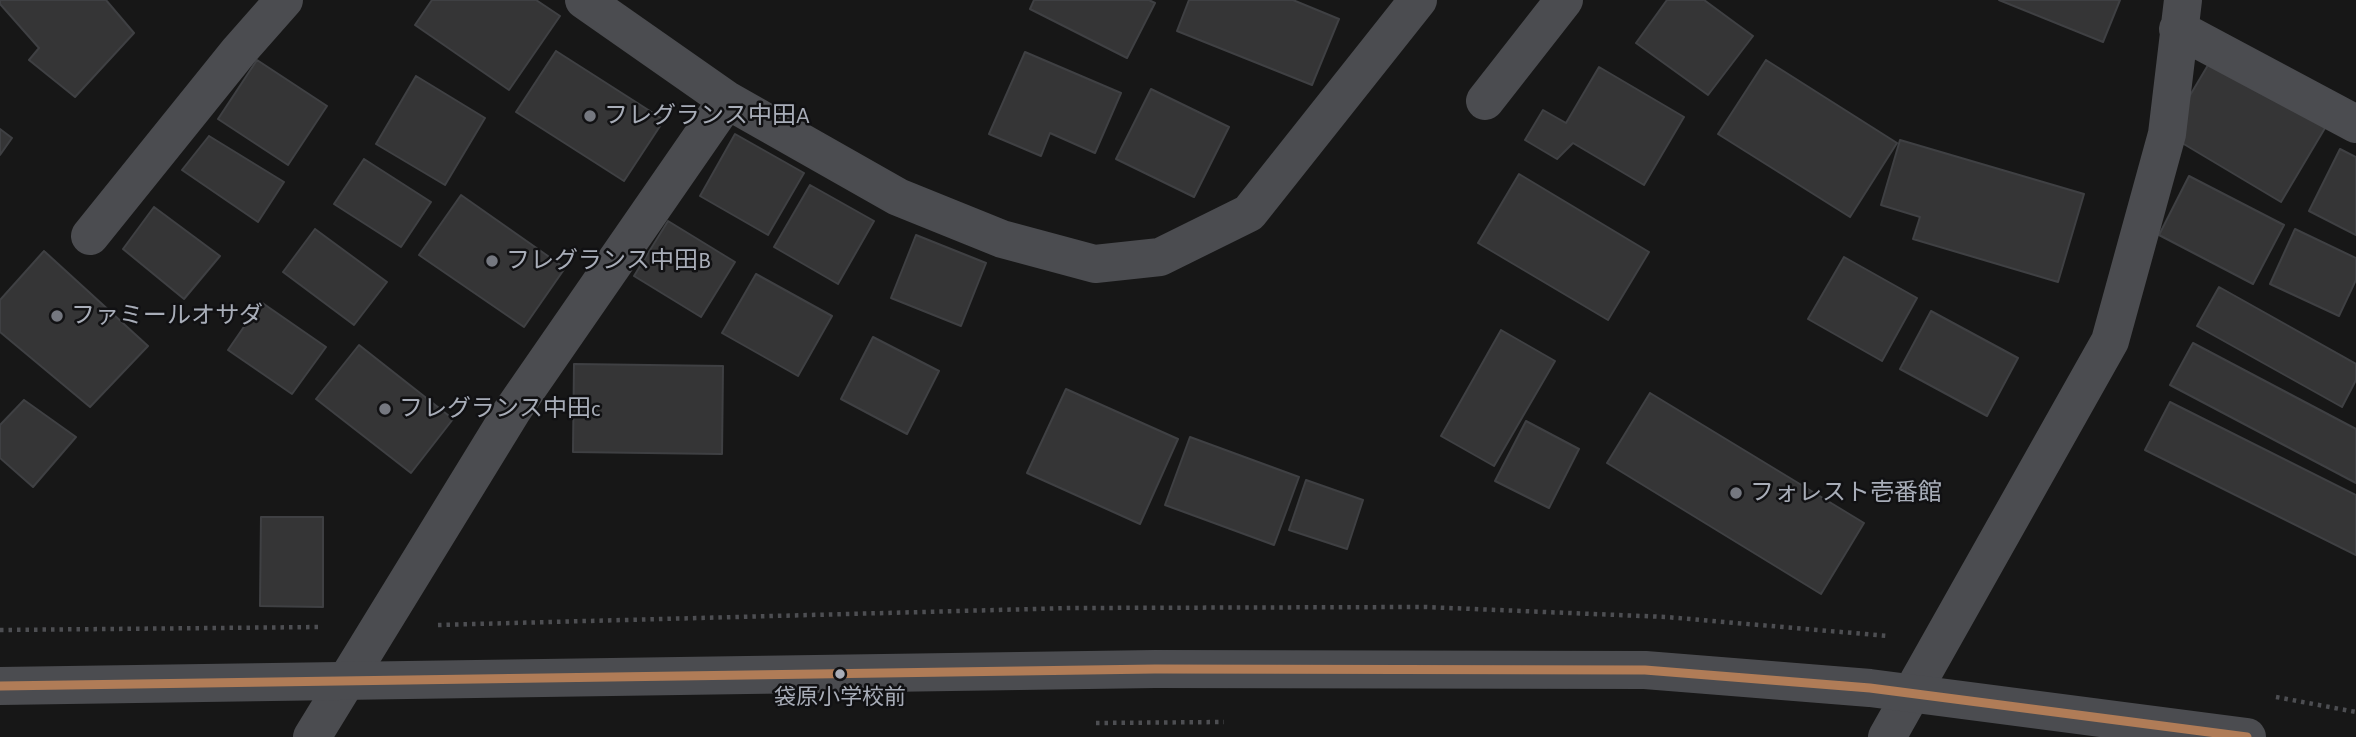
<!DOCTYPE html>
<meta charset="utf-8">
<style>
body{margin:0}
canvas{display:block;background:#171717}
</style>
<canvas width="2356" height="737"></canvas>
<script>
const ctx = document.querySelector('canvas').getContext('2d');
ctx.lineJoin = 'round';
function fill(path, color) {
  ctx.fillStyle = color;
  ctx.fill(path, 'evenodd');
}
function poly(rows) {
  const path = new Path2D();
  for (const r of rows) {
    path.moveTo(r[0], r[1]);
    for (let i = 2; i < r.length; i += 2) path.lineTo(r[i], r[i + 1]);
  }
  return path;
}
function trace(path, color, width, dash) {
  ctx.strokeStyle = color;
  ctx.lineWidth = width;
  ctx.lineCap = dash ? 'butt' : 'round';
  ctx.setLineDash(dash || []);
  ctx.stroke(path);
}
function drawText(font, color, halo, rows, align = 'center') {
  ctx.font = font + ' "Alegreya Sans","Noto Sans JP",sans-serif';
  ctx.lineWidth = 5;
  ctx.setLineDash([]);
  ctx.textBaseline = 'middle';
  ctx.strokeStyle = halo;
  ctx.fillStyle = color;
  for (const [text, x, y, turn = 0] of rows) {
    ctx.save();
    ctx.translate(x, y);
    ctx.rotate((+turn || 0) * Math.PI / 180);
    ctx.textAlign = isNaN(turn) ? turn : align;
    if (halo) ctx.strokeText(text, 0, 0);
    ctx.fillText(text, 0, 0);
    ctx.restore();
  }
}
const building = poly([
 [0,0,106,0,134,33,75,97,29,60,39,48,0,4,0,0],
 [432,0,536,0,560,16,509,90,415,25,432,0],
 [1034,0,1149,0,1155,3,1127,58,1030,9,1034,0],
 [1189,0,1293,0,1339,19,1312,85,1177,31,1189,0],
 [1667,0,1704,0,1753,36,1708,95,1636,43,1667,0],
 [1999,0,2120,0,2103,42,1999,0],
 [556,51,664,120,624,181,516,112,556,51],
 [1025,52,1121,93,1095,153,1050,133,1041,156,989,134,1025,52],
 [2214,55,2328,123,2281,202,2167,134,2214,55],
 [257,60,327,106,288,165,218,119,257,60],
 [1766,60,1897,143,1850,217,1718,134,1766,60],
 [1599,67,1684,117,1644,185,1573,143,1557,159,1525,140,1543,110,1566,123,1599,67],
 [416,76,485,118,445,185,376,144,416,76],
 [1151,89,1229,127,1194,197,1116,159,1151,89],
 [0,129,12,138,0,155,0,129],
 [735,134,804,173,768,235,700,196,735,134],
 [209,136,284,182,258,222,182,170,209,136],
 [1900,140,2084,194,2058,282,1913,239,1920,217,1881,205,1900,140],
 [2340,149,2356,157,2356,235,2309,211,2340,149],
 [364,159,431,202,401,247,334,204,364,159],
 [1519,174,1649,252,1608,320,1478,243,1519,174],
 [2189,176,2284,225,2253,284,2159,235,2189,176],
 [810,185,874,221,838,284,774,247,810,185],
 [461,195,565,268,524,327,419,255,461,195],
 [154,207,220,256,184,299,123,249,154,207],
 [668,221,735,262,701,317,634,276,668,221],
 [315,229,387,282,354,325,283,272,315,229],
 [2295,229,2356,258,2356,280,2339,316,2270,284,2295,229],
 [916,235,986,263,961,326,891,298,916,235],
 [44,251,148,346,90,407,0,332,0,300,44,251],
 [1844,257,1917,298,1882,361,1808,319,1844,257],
 [756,274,832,316,798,376,722,333,756,274],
 [2219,287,2356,364,2356,380,2342,407,2197,326,2219,287],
 [261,302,326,347,292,394,228,350,261,302],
 [1931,311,2018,358,1987,416,1900,369,1931,311],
 [1501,330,1555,361,1494,466,1441,436,1501,330],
 [873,337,939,371,907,434,841,399,873,337],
 [2193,343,2356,429,2356,483,2170,385,2193,343],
 [359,345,453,419,411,473,316,399,359,345],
 [574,364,723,366,722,454,573,452,574,364],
 [1066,389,1178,439,1140,524,1027,473,1066,389],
 [1650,393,1864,523,1821,594,1607,463,1650,393],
 [24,400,76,437,33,487,0,458,0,425,24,400],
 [2170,402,2356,495,2356,555,2145,450,2170,402],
 [1526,421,1579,449,1549,508,1495,481,1526,421],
 [1190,437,1299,477,1274,545,1165,505,1190,437],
 [1306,480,1363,500,1347,549,1289,530,1306,480],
 [261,517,323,517,323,607,260,606,261,517]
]);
fill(building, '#353536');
trace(building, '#3f4043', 2);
trace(poly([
 [438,625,1071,608,1425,607,1666,617,1888,636],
 [0,630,321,627],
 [2276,697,2356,712],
 [1096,723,1224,722]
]), '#4d4e52', 4.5, [3.5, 5]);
trace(poly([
 [584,0,727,100,898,197,1002,239,1095,264,1160,257,1249,213,1418,0],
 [2178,29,2356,124],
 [1485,101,1564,0],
 [90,236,239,51,284,0],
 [312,737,512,411,727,100],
 [1887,737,2110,341,2167,134,2183,0]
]), '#4b4c50', 38);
trace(poly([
 [0,686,1155,669,1645,670,1870,688,2247,737]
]), '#4b4c50', 38);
trace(poly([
 [0,686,1155,669,1645,670,1870,688,2247,737]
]), '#b07c57', 9);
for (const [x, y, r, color] of [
 [590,116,7,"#757880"],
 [492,261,7,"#757880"],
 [57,316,7,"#757880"],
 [385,409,7,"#757880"],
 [1736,493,7,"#757880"],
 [840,674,6,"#a8adb8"]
]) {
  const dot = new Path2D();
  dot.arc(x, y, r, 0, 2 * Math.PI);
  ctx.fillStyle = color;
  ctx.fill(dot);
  trace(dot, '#111113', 2.5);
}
drawText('22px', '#a8adb8', '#111113', [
 ["袋原小学校前",840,697]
]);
drawText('24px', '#a8adb8', '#111113', [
 ["フレグランス中田A",604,116],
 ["フレグランス中田B",506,261],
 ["ファミールオサダ",71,316],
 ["フレグランス中田c",399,409],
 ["フォレスト壱番館",1750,493]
], 'left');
</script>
